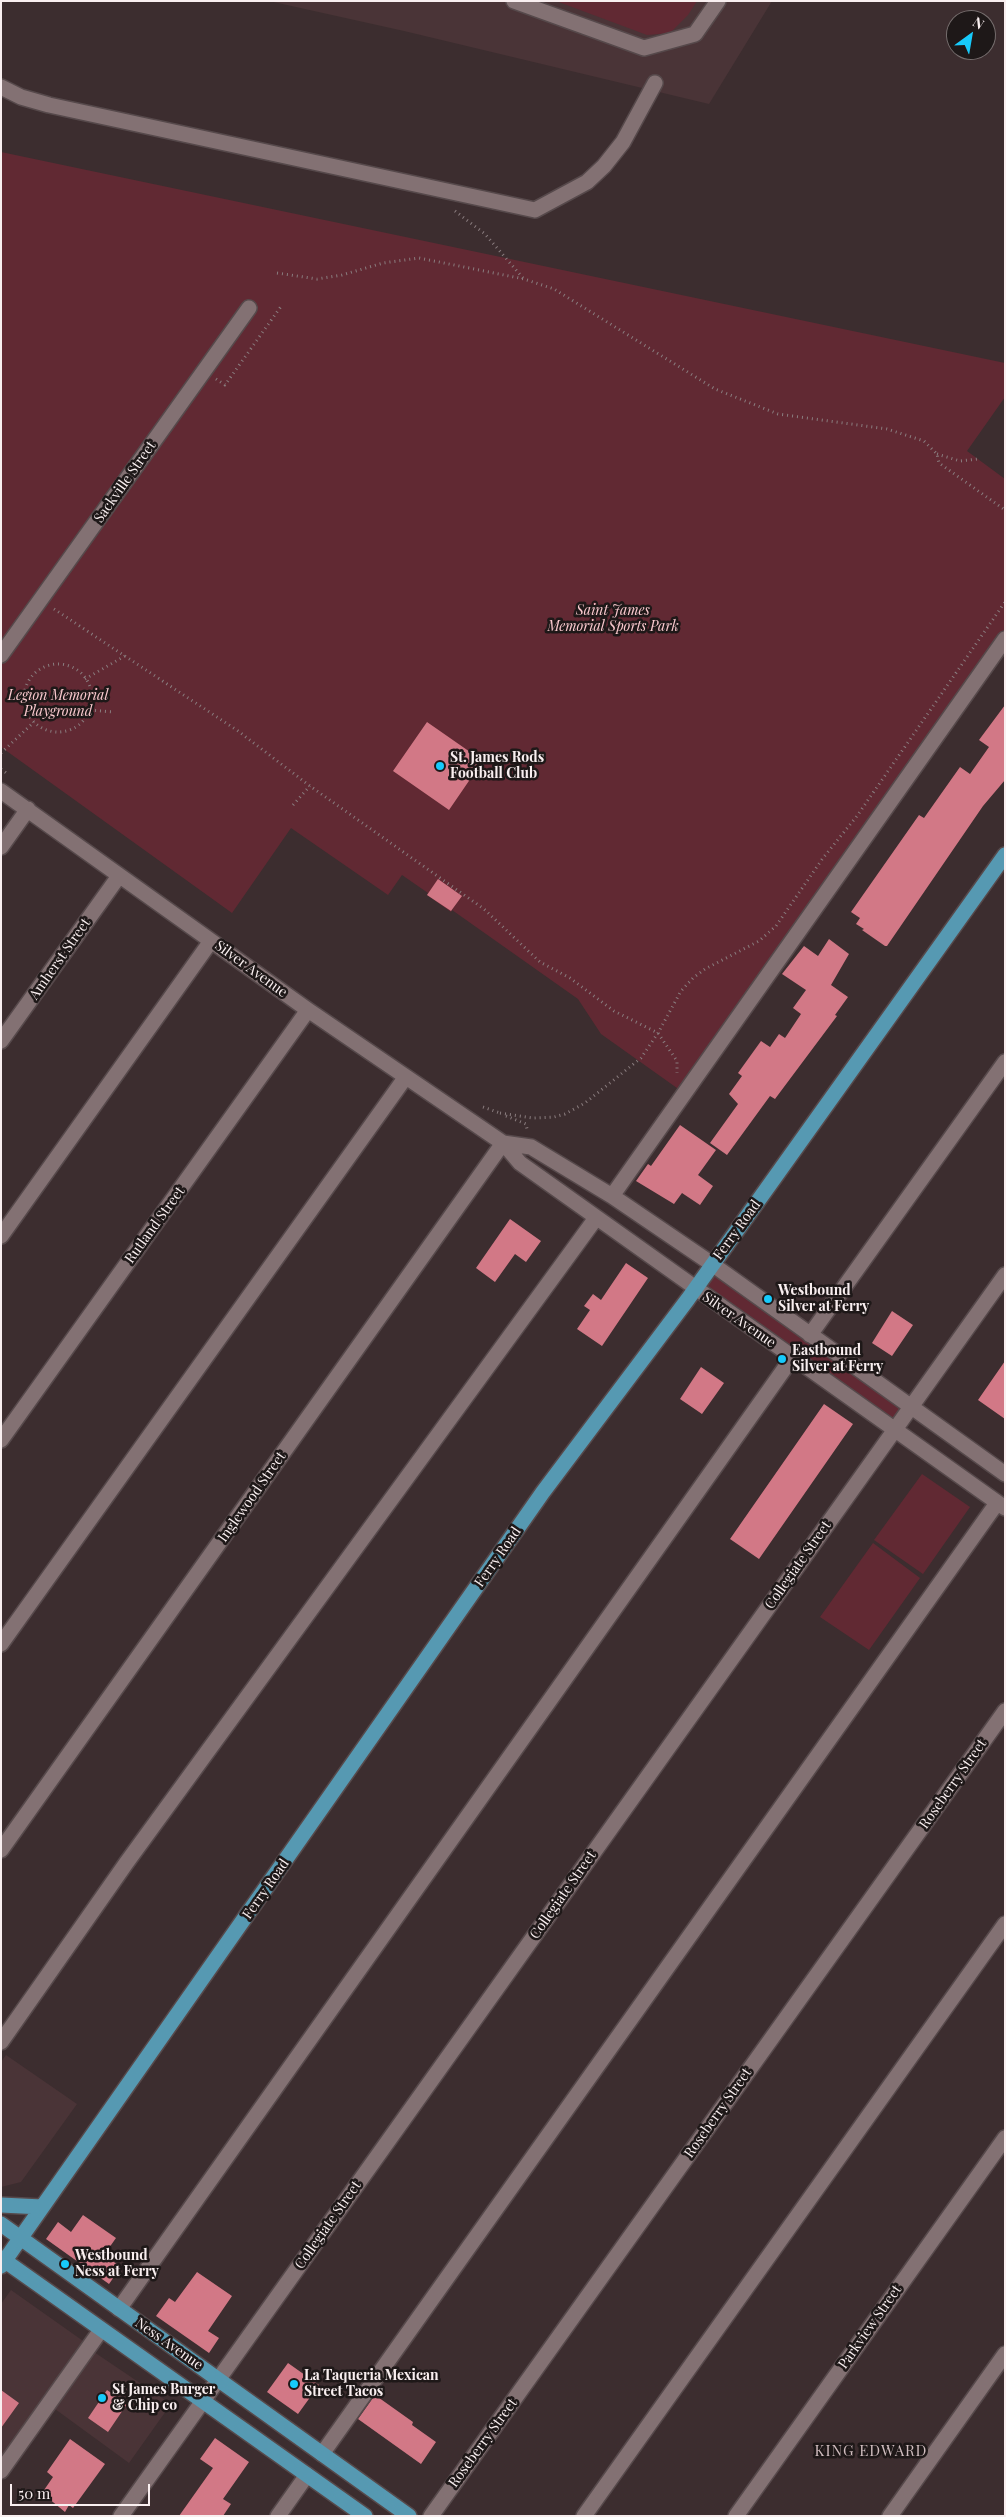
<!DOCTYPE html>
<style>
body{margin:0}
#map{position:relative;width:1006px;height:2517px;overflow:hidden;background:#3c2d2f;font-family:"Playfair Display",serif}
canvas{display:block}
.frame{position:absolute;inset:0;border:2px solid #f9eff0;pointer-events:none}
.north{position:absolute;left:946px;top:10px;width:50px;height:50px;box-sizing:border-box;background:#1e1818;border:1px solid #766e6e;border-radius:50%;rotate:32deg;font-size:14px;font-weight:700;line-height:20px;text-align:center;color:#f9eff0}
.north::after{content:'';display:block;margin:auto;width:18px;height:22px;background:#17cafb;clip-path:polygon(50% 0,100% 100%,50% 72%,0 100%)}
.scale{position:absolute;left:10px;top:2484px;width:140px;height:22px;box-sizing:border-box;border:2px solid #f9eff0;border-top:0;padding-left:6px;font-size:15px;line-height:18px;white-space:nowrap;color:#f9eff0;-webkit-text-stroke:4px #1e1818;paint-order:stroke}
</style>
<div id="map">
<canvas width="1006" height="2517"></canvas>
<div class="frame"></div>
<div class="north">N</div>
<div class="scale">50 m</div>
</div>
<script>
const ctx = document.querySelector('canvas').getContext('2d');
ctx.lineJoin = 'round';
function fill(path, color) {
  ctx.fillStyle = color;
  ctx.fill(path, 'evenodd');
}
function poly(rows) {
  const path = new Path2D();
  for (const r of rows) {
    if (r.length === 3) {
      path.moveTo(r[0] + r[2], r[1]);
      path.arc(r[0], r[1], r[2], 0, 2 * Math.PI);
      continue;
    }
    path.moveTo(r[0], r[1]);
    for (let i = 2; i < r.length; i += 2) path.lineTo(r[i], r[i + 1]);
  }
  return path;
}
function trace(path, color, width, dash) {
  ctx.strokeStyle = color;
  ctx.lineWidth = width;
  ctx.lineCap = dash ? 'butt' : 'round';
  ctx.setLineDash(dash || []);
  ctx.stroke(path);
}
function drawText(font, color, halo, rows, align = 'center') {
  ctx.font = font + ' "Playfair Display",serif';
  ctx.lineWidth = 5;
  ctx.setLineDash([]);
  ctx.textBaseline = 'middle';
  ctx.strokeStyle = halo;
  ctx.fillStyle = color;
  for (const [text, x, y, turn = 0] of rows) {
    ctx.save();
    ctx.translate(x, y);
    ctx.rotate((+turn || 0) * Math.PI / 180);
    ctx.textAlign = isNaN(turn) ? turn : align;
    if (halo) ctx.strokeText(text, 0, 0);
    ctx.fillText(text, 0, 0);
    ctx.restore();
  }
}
fill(poly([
 [269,1,772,1,709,104,404,31],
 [6,2055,77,2104,21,2182,1,2187,1,2062],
 [11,2290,86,2343,1,2463,1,2304],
 [94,2352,171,2404,129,2463,55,2409]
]), '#4a3437');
fill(poly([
 [556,1,697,1,688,15,670,33,647,35],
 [1,152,1005,363,1005,397,967,451,1005,479,1005,639,684,1093,601,1034,578,999,452,910,451,912,427,895,428,893,402,875,388,895,291,828,232,913,1,747],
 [712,1264,910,1407,894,1430,694,1289],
 [922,1474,970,1507,923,1574,874,1540],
 [873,1543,920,1578,869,1650,820,1617]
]), '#612933');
fill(poly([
 [1005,705,1005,780,983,806,887,946,885,946,862,930,864,929,856,924,860,918,851,912,919,815,924,818,960,767,970,774,989,747,979,740],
 [427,722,483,761,485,773,473,775,449,810,393,771],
 [438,879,462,896,451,911,427,895],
 [829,939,849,954,831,985,848,997,835,1015,837,1016,775,1099,770,1096,727,1155,710,1143,738,1104,729,1094,742,1076,738,1073,761,1041,770,1047,779,1034,785,1038,801,1014,793,1008,806,990,782,974,804,946,818,956],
 [680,1125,716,1150,698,1175,713,1186,700,1205,682,1193,674,1204,636,1181,648,1164,651,1166],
 [510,1219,541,1241,526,1262,515,1254,495,1282,476,1268],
 [626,1263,648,1278,602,1346,577,1329,590,1310,584,1306,593,1294,601,1300],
 [892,1311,913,1325,892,1356,872,1343],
 [1005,1361,1005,1419,978,1400],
 [701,1367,724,1383,702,1414,680,1399],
 [824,1404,853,1424,759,1559,730,1539],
 [83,2215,116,2238,104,2255,121,2267,109,2284,46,2239,58,2222,71,2232],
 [197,2272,232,2296,208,2331,219,2338,209,2353,156,2316,169,2298,175,2302],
 [288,2363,319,2385,298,2414,267,2392],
 [1,2390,19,2403,1,2428],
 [107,2390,127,2404,108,2432,88,2418],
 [375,2395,413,2422,412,2425,436,2442,421,2464,358,2419],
 [215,2438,249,2462,223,2499,231,2504,223,2516,179,2516,213,2468,200,2459],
 [70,2439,105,2464,73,2508,69,2505,65,2512,42,2493,53,2477,47,2472]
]), '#d27886');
const minor = poly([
 [514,1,644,48,695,34,718,1],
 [1,87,21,97,49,105,535,210,587,182,604,166,623,142,655,83],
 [1,655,249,308],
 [1,791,308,1010,503,1143,520,1163,1005,1508],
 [1,847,28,809],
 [1,1041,119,876],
 [503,1143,531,1147,612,1196,712,1264,1005,1474],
 [612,1196,1005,639],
 [1,1236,211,941],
 [810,1335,1005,1062],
 [1,1440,308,1010],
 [1,1644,405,1078],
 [1,1850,503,1143],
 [1,2042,127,1862,596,1218],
 [119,2309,792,1358],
 [322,2454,997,1503],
 [1,2471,101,2330],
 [121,2516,1005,1275],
 [278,2516,307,2475],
 [431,2516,1005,1711],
 [584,2516,1005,1924],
 [736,2516,1005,2138],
 [890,2516,1005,2354]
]);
const major = poly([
 [1,2205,42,2207],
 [1,2224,409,2516],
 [1,2258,365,2516],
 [1,2266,543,1492,688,1299,1005,855]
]);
trace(minor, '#56494b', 18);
trace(major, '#56494b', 18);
trace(poly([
 [455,211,485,234,523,278],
 [277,273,317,279,342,275,383,263,419,258,524,279,554,289,715,389,778,414,887,429,924,441,937,454,939,463,1005,510],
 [216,379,225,385,282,305],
 [937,454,960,461,978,459],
 [54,609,238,731,310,786,467,897,484,909,540,962,570,978,614,1011,658,1033,677,1061,677,1073],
 [58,698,34],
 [85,679,125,656],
 [90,710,113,712],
 [1,753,34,722],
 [1,769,9,775],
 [293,805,310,786],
 [483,1107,500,1113],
 [500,1113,533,1118,554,1117,565,1114,585,1103,641,1058,658,1033,681,991,693,978,705,969,759,941,776,926,823,858,857,816,1005,602],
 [506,1116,526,1124,527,1129]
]), '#8a7d7f', 3, [1, 4]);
trace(minor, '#837173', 15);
trace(major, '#5699b2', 15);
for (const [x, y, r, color] of [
 [440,766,5,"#17cafb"],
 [768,1299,5,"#17cafb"],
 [782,1359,5,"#17cafb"],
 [65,2264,5,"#17cafb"],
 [294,2384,5,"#17cafb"],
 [102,2398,5,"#17cafb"]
]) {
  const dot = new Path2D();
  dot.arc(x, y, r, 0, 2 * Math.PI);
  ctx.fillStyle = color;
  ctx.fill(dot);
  trace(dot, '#1e1818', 2);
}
drawText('14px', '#f9eff0', '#1e1818', [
 ["Sackville Street",125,482,-55],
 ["Amherst Street",60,959,-55],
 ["Silver Avenue",251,969,36],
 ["Rutland Street",155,1225,-54],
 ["Ferry Road",737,1230,-54],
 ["Silver Avenue",739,1320,35],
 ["Inglewood Street",252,1497,-55],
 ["Ferry Road",498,1557,-55],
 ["Collegiate Street",798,1565,-55],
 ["Roseberry Street",953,1784,-55],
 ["Ferry Road",266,1889,-55],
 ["Collegiate Street",563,1895,-55],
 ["Roseberry Street",718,2113,-55],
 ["Collegiate Street",328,2225,-55],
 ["Parkview Street",870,2327,-55],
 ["Ness Avenue",169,2344,35],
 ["Roseberry Street",483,2443,-54]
]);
drawText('italic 14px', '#fac9ce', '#1e1818', [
 ["Saint James",613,611],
 ["Memorial Sports Park",613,627],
 ["Legion Memorial",58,696],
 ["Playground",58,712]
]);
drawText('bold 14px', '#f9eff0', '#1e1818', [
 ["St. James Rods",450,758],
 ["Football Club",450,774],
 ["Westbound",778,1291],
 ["Silver at Ferry",778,1307],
 ["Eastbound",792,1351],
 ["Silver at Ferry",792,1367],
 ["Westbound",75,2256],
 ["Ness at Ferry",75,2272],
 ["La Taqueria Mexican",304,2376],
 ["Street Tacos",304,2392],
 ["St James Burger",112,2390],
 ["& Chip co",112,2406]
], 'left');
ctx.letterSpacing = '1px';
drawText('15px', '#d0bdbf', '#1e1818', [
 ["KING EDWARD",871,2451]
]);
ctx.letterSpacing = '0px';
</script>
